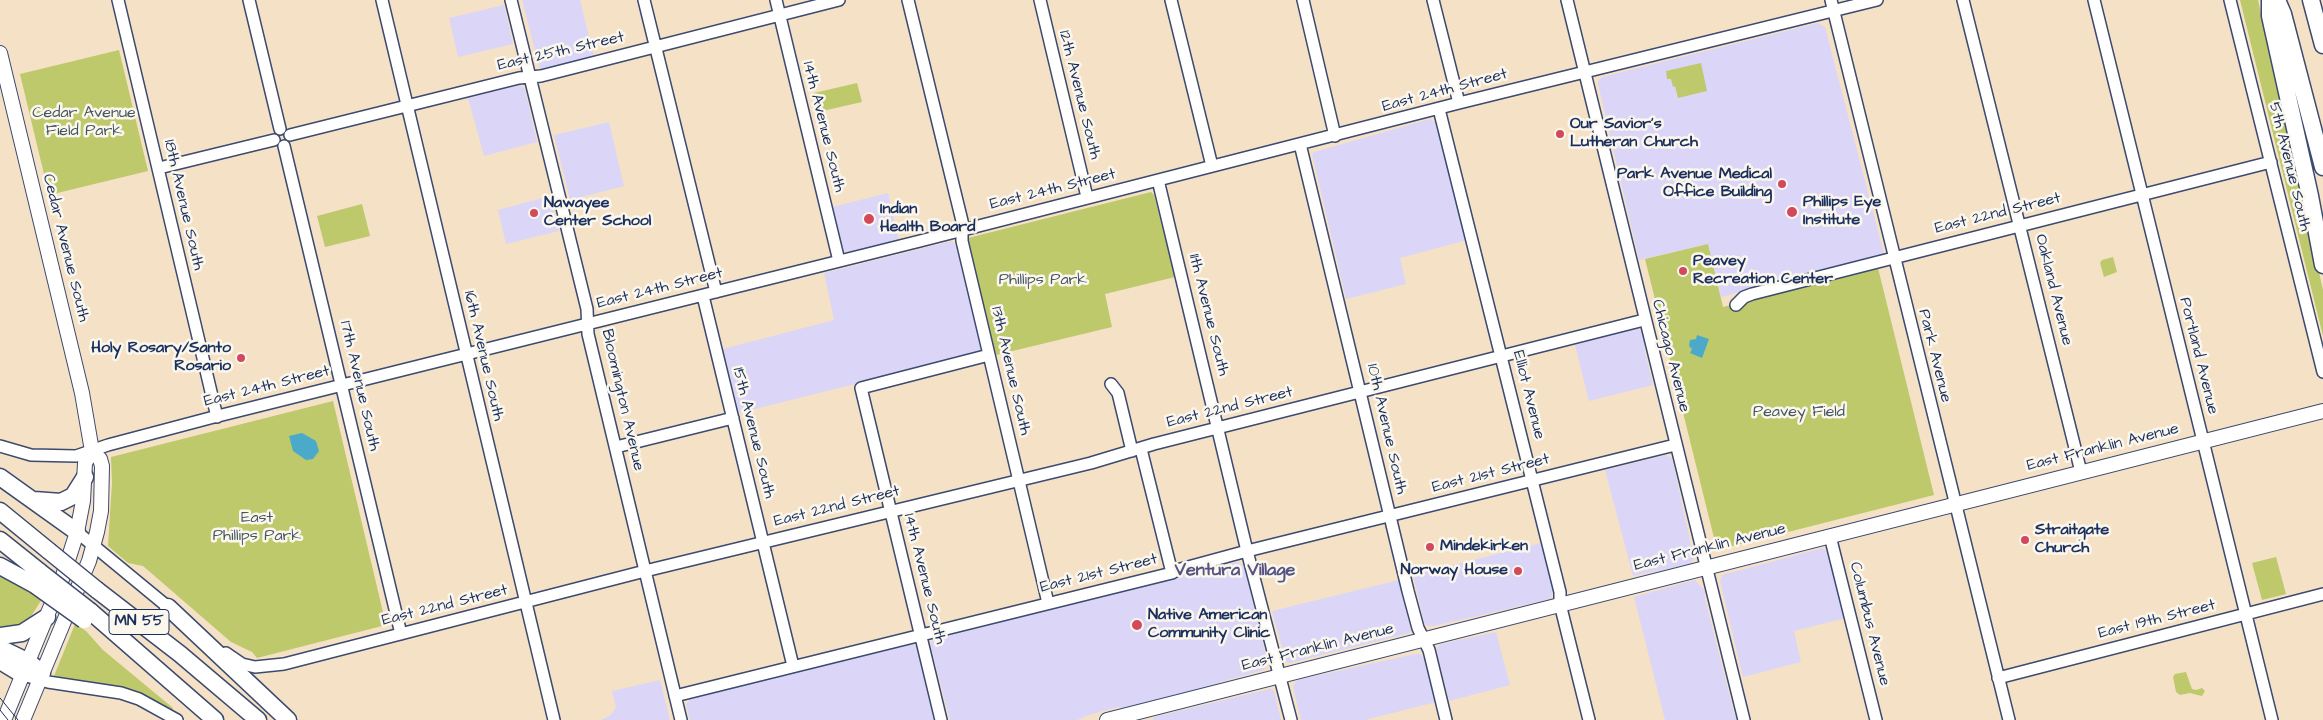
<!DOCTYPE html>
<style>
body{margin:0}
canvas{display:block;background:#f5e1c6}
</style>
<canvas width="2323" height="720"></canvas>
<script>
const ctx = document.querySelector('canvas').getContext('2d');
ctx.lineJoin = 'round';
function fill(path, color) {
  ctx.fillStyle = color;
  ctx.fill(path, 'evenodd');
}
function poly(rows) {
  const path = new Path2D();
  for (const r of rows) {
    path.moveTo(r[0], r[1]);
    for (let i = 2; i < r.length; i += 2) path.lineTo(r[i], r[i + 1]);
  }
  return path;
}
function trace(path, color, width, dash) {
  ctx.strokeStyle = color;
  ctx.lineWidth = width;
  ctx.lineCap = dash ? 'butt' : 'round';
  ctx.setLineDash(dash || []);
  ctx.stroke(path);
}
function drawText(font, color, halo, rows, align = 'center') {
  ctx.font = font + ' "Architects Daughter",sans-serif';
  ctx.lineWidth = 5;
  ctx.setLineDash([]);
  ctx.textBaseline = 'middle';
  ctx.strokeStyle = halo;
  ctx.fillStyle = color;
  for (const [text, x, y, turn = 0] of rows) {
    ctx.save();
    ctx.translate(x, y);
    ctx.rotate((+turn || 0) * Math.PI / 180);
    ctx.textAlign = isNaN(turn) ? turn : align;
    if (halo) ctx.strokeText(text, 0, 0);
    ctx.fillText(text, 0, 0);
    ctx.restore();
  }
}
fill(poly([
 [522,0,580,0,594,57,540,70],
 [504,5,513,44,458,57,449,18],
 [1818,23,1825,27,1884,254,1721,297,1708,244,1639,260,1598,84,1599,80,1602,77],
 [520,85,525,89,537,142,484,156,468,98],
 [1430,119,1435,122,1467,240,1400,258,1406,284,1346,299,1312,154,1314,152],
 [609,122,624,186,570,200,554,135],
 [888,193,899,241,846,252,843,250,832,207],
 [550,196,559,231,506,244,498,210],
 [952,241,957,247,982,347,979,353,739,413,723,349,834,320,824,273],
 [1637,328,1642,332,1645,341,1644,348,1653,385,1589,401,1575,345],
 [1666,455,1672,458,1694,559,1691,564,1633,576,1605,470],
 [1541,543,1553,592,1550,599,1434,626,1427,626,1424,622,1413,575],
 [1823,548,1830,553,1846,618,1794,631,1801,662,1743,677,1720,581,1722,575],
 [1238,562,1244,565,1268,664,1264,670,1220,682,1207,688,1128,708,1118,707,1089,715,1077,720,950,720,930,644,934,639],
 [1399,580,1411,629,1410,633,1290,663,1286,662,1272,611],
 [1695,580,1705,591,1705,599,1734,713,1739,720,1665,720,1634,597],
 [1496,632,1510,685,1449,701,1436,649,1441,644],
 [913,644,918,648,935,720,690,720,686,705,691,698],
 [1415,654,1420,654,1424,659,1436,702,1365,720,1301,720,1293,687,1297,680],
 [660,680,670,720,601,720,611,715,616,707,612,691],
 [1270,689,1274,691,1281,720,1153,720,1154,717]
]), '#dbd6f7');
fill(poly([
 [2240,0,2258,0,2323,290,2323,336],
 [119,50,148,171,49,195,20,74],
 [1701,63,1707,91,1678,98,1675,86,1673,87,1671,79,1667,79,1666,71],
 [857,83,862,102,818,112,814,93],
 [1151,192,1154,195,1175,277,1105,294,1112,327,996,355,967,241,968,238],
 [362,204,370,236,325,247,317,216],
 [1708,244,1723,307,1878,268,1934,495,1717,550,1645,259],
 [2113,257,2117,272,2104,277,2100,263,2102,260],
 [333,401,386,625,257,658,252,652,231,642,143,566,128,563,108,546,112,483,111,457],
 [2276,557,2286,594,2262,600,2252,563],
 [0,573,42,599,30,618,31,621,25,625,0,630],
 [75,624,86,631,103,650,173,708,172,710,130,690,54,676],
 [2186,672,2192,689,2196,690,2202,688,2205,691,2202,696,2190,693,2180,695,2176,692,2173,677,2175,674]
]), '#bdc96b');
fill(poly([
 [1697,335,1709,339,1702,358,1690,353,1692,349,1689,346,1690,340,1696,339],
 [302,433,316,441,319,451,313,459,306,460,293,451,289,436]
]), '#4baaca');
const minor = poly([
 [118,0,217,417],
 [249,0,280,129],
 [382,0,554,720],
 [511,0,587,309,588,334,681,720],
 [644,0,716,292],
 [776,0,839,261],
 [908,0,962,221,962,241,1048,603],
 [1040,0,1087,197],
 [1171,0,1212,166],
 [1303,0,1335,136],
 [1433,0,1459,103],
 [1567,0,1744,720],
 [1831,0,2009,720],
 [1963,0,2081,472],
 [2094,0,2272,720],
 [2230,0,2323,372],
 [1439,109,1560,592,1560,604,1589,720],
 [290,135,519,78,541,76,839,0],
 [1300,144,1408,591,1418,628,1429,650,1446,720],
 [284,146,401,634],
 [159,168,274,140],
 [1158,180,1247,551,1291,720],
 [703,296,793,666],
 [1736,305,1744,297,1752,294,2271,162],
 [1111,384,1118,393,1132,451],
 [0,446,31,455,76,456,108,445,210,418,920,241,1459,103,1877,0],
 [616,447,733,418],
 [1141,449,1172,573],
 [77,532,174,612],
 [1830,536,1876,720],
 [226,653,242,664,255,667,284,664,645,571,1091,463,1154,444,1644,320],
 [23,675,48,682,121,693,139,699,177,720],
 [1998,678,2323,594],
 [675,696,1172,573,1177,570,1247,551,1675,445],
 [941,720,861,388,989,355]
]);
const major = poly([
 [0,53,82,393,92,451,100,459,102,466,101,511,97,532,89,561,23,720],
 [4,720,62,579,77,532,83,501,85,463,92,451],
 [1107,720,2323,411]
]);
const highway = poly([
 [2270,0,2270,16,2310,196,2323,265],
 [2277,0,2283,14,2323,167],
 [2311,0,2323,45],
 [0,477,77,532],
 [34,500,61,502,73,496,85,477],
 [0,511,49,551],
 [0,540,40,572],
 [0,566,35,585],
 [97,590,180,654,258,720],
 [168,607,288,720],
 [90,611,215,720],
 [0,636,22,633,47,617],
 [0,648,29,662,42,673],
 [0,661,23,675]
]);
trace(minor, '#3c4a6e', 14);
trace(major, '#3c4a6e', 16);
trace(highway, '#3c4a6e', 19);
trace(minor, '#fff', 11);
trace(major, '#fff', 14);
trace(highway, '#fff', 16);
trace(poly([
 [0,698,18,720],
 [0,710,8,720]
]), '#1b2f5e', 1);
const highwayBridge = poly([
 [49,551,97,590],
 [40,572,90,611],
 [35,585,84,620]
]);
trace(highwayBridge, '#3c4a6e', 19, []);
trace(highwayBridge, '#fff', 16);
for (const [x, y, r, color] of [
 [1560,134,5,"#d1495b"],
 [1782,184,5,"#d1495b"],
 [1792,212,6,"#d1495b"],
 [534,213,5,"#d1495b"],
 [869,219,6,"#d1495b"],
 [1683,271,5,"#d1495b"],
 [241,358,5,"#d1495b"],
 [2025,540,5,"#d1495b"],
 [1430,547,5,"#d1495b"],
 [1518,571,5,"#d1495b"],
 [1137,625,6,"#d1495b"]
]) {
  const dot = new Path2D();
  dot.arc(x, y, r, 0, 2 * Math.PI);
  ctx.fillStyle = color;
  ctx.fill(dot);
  trace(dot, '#fbf7ec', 2);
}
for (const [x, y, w] of [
 [139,622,60]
]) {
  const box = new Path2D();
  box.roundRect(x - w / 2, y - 12.5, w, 25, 4);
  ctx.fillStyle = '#fbf7ec';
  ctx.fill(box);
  trace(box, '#1b2f5e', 1);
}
drawText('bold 15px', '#1b2f5e', null, [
 ["MN 55",139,622]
]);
drawText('16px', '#1b2f5e', '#fbf7ec', [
 ["East 25th Street",561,52,-13],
 ["East 24th Street",1445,91,-15],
 ["12th Avenue South",1079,95,76],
 ["14th Avenue South",823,127,76],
 ["5th Avenue South",2289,167,76],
 ["East 24th Street",1053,190,-14],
 ["18th Avenue South",183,205,77],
 ["East 22nd Street",1998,214,-14],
 ["Cedar Avenue South",65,248,76],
 ["East 24th Street",660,289,-14],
 ["Oakland Avenue",2053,290,76],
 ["11th Avenue South",1208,315,76],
 ["16th Avenue South",483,356,77],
 ["Chicago Avenue",1670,356,76],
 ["Park Avenue",1934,356,76],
 ["Portland Avenue",2198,356,76],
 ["13th Avenue South",1010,371,77],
 ["17th Avenue South",359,386,77],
 ["East 24th Street",267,387,-14],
 ["Elliot Avenue",1528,395,76],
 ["Bloomington Avenue",622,400,77],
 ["East 22nd Street",1230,408,-14],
 ["10th Avenue South",1386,429,77],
 ["15th Avenue South",753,433,76],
 ["East Franklin Avenue",2103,448,-14],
 ["East 21st Street",1491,474,-14],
 ["East 22nd Street",837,507,-14],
 ["East Franklin Avenue",1710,548,-14],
 ["East 21st Street",1099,574,-14],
 ["14th Avenue South",924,579,76],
 ["East 22nd Street",445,606,-14],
 ["East 19th Street",2157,620,-14],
 ["Columbus Avenue",1869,624,76],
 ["East Franklin Avenue",1318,648,-14]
]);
drawText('16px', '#445661', '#fbf7ec', [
 ["Cedar Avenue",84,114],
 ["Field Park",84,132],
 ["Phillips Park",1043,281],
 ["Peavey Field",1799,413],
 ["East",257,519],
 ["Phillips Park",257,537]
]);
drawText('bold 16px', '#1b2f5e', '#fbf7ec', [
 ["Our Savior's",1570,125],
 ["Lutheran Church",1570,143],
 ["Park Avenue Medical",1772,175,"right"],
 ["Office Building",1772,193,"right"],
 ["Phillips Eye",1803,203],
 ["Institute",1803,221],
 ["Nawayee",544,204],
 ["Center School",544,222],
 ["Indian",880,210],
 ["Health Board",880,228],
 ["Peavey",1693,262],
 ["Recreation Center",1693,280],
 ["Holy Rosary/Santo",231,349,"right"],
 ["Rosario",231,367,"right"],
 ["Straitgate",2035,531],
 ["Church",2035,549],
 ["Mindekirken",1440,547],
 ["Norway House",1508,571,"right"],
 ["Native American",1148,616],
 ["Community Clinic",1148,634]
], 'left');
drawText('bold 18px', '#545383', '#fbf7ec', [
 ["Ventura Village",1235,571]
]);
</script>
